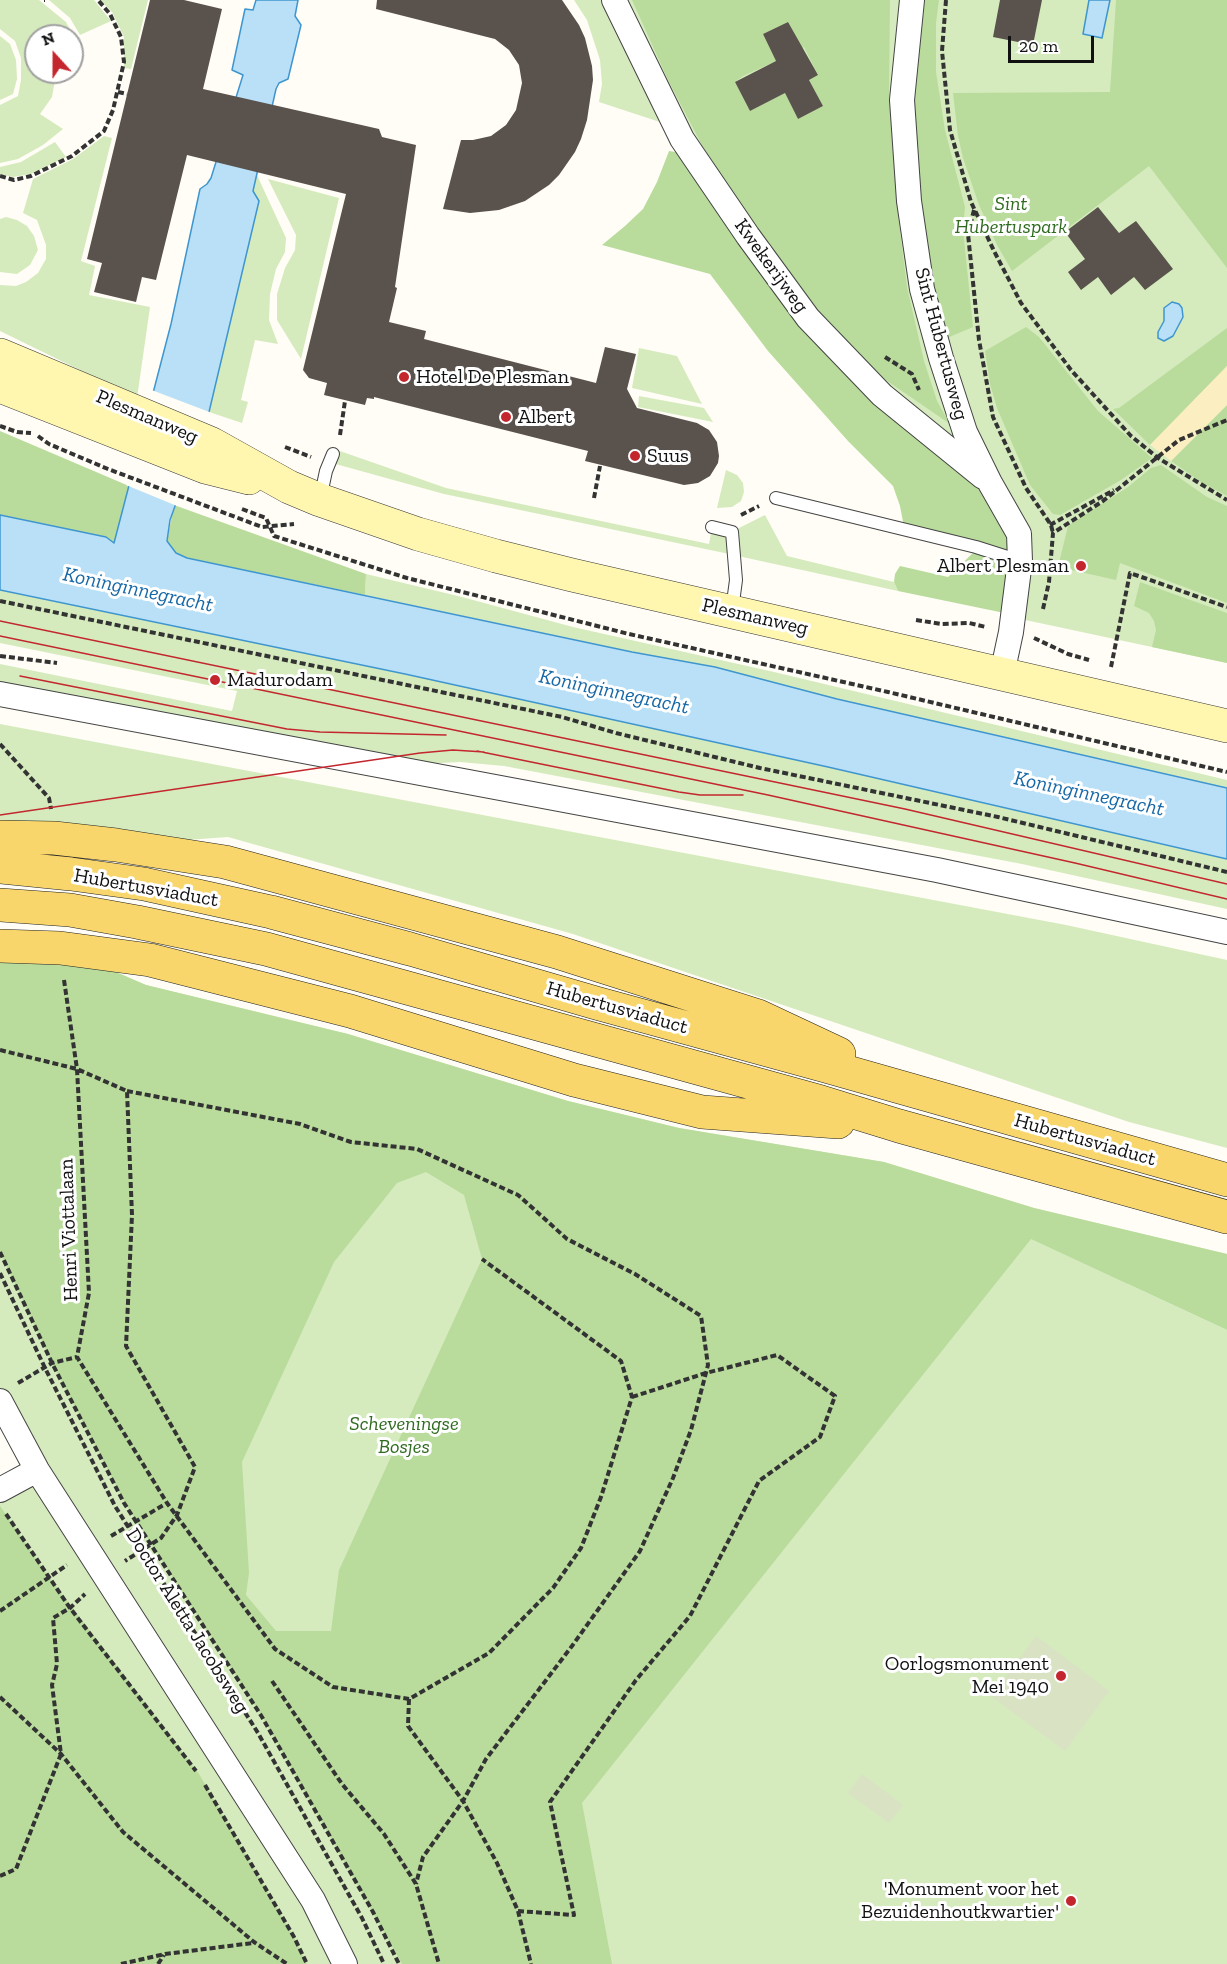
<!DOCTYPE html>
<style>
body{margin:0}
#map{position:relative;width:1227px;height:1964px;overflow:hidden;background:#fffdf5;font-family:"Zilla Slab",serif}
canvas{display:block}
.north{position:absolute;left:24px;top:24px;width:60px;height:60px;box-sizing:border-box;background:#fff;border:2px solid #a0a0a0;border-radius:50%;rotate:339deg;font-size:16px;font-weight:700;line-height:24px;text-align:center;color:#111}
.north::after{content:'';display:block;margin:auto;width:21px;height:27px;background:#c4262e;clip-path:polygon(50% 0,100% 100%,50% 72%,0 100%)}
.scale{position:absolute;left:1008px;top:36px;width:86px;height:27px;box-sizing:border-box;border:3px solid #111;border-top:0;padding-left:8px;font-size:18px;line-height:21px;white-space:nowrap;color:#111;-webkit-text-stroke:4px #fff;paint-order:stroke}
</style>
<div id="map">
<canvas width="1227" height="1964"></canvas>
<div class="north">N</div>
<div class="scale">20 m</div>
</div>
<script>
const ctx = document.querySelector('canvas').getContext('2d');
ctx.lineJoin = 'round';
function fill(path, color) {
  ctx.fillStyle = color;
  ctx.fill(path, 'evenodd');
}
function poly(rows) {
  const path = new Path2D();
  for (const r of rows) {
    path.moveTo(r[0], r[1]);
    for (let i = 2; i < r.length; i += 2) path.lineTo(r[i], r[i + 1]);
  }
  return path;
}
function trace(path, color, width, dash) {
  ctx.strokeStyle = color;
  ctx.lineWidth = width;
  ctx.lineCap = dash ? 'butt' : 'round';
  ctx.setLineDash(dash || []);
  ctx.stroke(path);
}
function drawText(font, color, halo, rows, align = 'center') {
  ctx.font = font + ' "Zilla Slab",serif';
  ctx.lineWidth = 6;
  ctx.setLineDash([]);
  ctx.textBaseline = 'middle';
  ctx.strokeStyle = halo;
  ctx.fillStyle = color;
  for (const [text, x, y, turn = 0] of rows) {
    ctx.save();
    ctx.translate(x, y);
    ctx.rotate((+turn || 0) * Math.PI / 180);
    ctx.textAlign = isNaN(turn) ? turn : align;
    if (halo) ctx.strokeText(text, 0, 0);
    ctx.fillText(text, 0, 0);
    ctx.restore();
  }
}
fill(poly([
 [0,0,39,0,66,22,76,41,72,42,72,36,36,36,36,72,55,72,55,80,52,97,40,114,63,129,43,145,18,159,0,163,0,105,18,96,21,80,21,58,15,41,0,29],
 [49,0,94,0,111,21,80,35,70,18],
 [100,0,148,0,131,69,124,68,124,37,112,12],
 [574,0,610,0,669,125,599,102,602,84,600,60,587,20],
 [620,0,1227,0,1227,663,1016,618,881,396,680,129],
 [0,36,10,44,16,60,17,79,13,94,0,100],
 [104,136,112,138,81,261,95,266,89,295,150,307,137,398,0,331,0,285,16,286,26,282,38,273,46,259,46,245,37,220,23,213,33,179,73,159],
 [55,142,66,157,31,174,13,177,0,174,0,167,21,162],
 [256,173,286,238,285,252,276,269,270,294,269,320,278,344,255,340,241,400,248,402,242,423,209,412,259,201,253,191],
 [268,179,339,198,301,359,277,320,277,294,285,268,295,250,296,235],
 [6,217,17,220,27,226,34,236,38,250,30,265,17,274,0,272,0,219],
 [639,348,677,356,702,404,632,388],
 [639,396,704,408,713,422,638,407],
 [337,450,446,488,709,544,712,528,730,533,734,555,444,494,332,463],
 [726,470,737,475,743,483,744,492,741,501,732,507,717,508],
 [765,515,787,556,894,582,898,591,738,556,733,531],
 [366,574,462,597,573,627,774,672,1227,780,1227,788,837,699,715,667,632,652,365,595],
 [0,590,405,674,828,767,1227,859,1227,909,1022,864,504,766,460,762,421,764,0,684,0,664,232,711,237,691,0,643],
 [0,724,1066,925,1227,960,1227,1148,1129,1122,573,934,228,837,117,845,0,829],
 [0,942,60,948,146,985,348,1034,568,1101,679,1128,884,1162,1034,1208,1227,1254,1128,1284,1227,1330,1227,1964,0,1964,0,1490,37,1470,0,1400]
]), '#d5ebbd');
fill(poly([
 [632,0,890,0,889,99,897,206,907,287,924,361,937,401,950,424,861,363,814,313,704,149,668,80],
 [788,22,800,49,804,47,818,75,809,80,823,106,798,119,785,93,750,111,735,82,743,76,776,61,763,34],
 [925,0,939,0,936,23,936,72,945,130,965,207,963,229,973,327,947,338,934,287,925,234,919,184,915,125,915,88],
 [1116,0,1227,0,1227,268,1149,166,1012,271,997,245,979,205,963,158,958,136,953,93,1110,92],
 [669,151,690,154,804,322,980,486,1019,560,904,527,900,506,893,486,848,441,768,351,710,274,602,245,625,226,643,209,657,182],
 [1026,327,1039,337,1098,411,1152,458,1121,480,1060,515,1053,514,1030,485,997,408,990,384,985,351],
 [1227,328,1227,366,1150,445,1113,409,1119,408],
 [1227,405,1227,496,1201,482,1171,461],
 [0,431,129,486,114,544,105,537,0,515],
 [1161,465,1207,497,1227,506,1227,603,1120,563,1116,580,1058,567,1068,526,1128,487,1151,468],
 [174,505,366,574,365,595,187,558,176,553,167,541],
 [977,549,1019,562,1014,615,898,591,894,582,895,574,900,566,948,577],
 [1140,582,1227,613,1227,663,1152,647,1156,630,1154,621,1149,613,1134,606],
 [60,948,146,985,348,1034,568,1101,679,1128,884,1162,1034,1208,1227,1254,1227,1330,1031,1239,582,1803,612,1964,402,1964,263,1718,125,1503,52,1363,0,1252,0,949],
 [426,1172,464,1195,482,1259,339,1570,331,1631,276,1631,246,1595,249,1573,242,1462,334,1262,397,1183],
 [0,1506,49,1577,199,1774,294,1937,307,1964,0,1964]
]), '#b9dc9c');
fill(poly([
 [1227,366,1227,405,1171,461,1150,445]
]), '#fbeec1');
fill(poly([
 [1036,1636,1109,1691,1065,1751,991,1696],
 [862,1774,903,1805,889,1823,848,1793]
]), '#d9e3c4');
const water = poly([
 [256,0,298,0,295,16,301,25,288,79,279,83,276,89,253,191,259,201,209,412,170,520,167,541,176,553,187,558,632,652,715,667,837,699,1227,788,1227,859,828,767,405,674,0,590,0,515,106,537,114,543,171,324,200,189,207,184,211,178,243,75,232,70,245,9,253,10,256,0],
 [1089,0,1110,0,1102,38,1083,34,1089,0],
 [1172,302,1179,304,1182,308,1183,317,1173,336,1164,341,1158,338,1158,332,1164,321,1164,308,1172,302]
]);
fill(water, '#b9e0f7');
trace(water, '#3f96cf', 1.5);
fill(poly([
 [149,389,212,413,177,506,126,485]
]), '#fffdf5');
fill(poly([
 [150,0,184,0,222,9,203,89,379,129,382,137,416,145,395,287,397,288,389,322,426,331,424,339,596,383,605,347,636,354,627,389,637,408,697,423,709,430,717,442,719,456,718,463,710,476,698,483,684,485,585,461,588,451,374,397,374,399,367,398,365,405,324,395,327,383,309,378,303,370,346,194,187,155,156,280,142,277,136,302,94,292,102,263,87,259],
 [377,0,562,0,579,25,585,38,592,66,593,80,587,120,581,139,575,152,559,175,549,185,525,201,499,210,470,213,443,209,461,140,473,140,491,136,506,125,516,110,522,83,519,65,509,50,495,39,376,9],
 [1000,0,1042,0,1033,45,993,37],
 [788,22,818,75,809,80,823,106,798,119,785,93,750,111,735,82,776,61,763,34],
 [1098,207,1119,233,1136,221,1173,269,1145,290,1134,277,1111,295,1098,277,1081,290,1068,272,1085,259,1065,232]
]), '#5a524d');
const lane = poly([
 [776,498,976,547,1020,561],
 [320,499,326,471,333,454],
 [712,527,732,532,736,580,732,610]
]);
const street = poly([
 [614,0,682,139,748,236,808,318,882,395,983,477],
 [912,0,902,100,909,201,922,289,941,358,965,432,990,483,1019,534,1020,561,1011,632,1002,674],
 [0,694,937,870,1227,932],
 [0,1401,37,1470,313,1900,345,1964],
 [0,1490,37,1470]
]);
const secondary = poly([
 [0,355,212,444,289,487,320,500,418,534,496,556,572,575,1227,726],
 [0,386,205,467,249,478]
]);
const primary = poly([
 [0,837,54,838,116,845,225,862,557,952,758,1016,839,1054],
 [0,867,71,874,144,884,271,912,410,949,596,1003,826,1066,1227,1180],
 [0,905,70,910,137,922,266,949,821,1102,899,1126,1227,1217],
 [0,946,60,948,150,960,350,1011,574,1080,702,1112,838,1122]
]);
trace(lane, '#444', 14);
trace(street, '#444', 26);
trace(secondary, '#333', 34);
trace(primary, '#222', 34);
trace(poly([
 [44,0,45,0],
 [946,0,942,51,950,130,971,202,994,251,1021,303,1071,370,1131,436,1158,458,1227,500],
 [118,92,127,94],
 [0,176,14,180,31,176,72,156,104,131,113,110,124,62,121,37,110,14,98,0],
 [974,210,968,234,979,340,993,417,1026,488,1051,525,1053,533],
 [885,357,912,374,919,390],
 [0,426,17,432,31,433],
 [340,435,345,401],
 [38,436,49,444,108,469,262,527,294,524],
 [285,447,311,457],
 [594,498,600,466],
 [242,509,266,518,274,536,407,578,629,634,888,692,1227,772],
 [741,515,759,506],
 [1050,525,1114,490],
 [0,601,562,717,616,733,760,768,998,817,1227,872],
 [1043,609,1049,582,1053,533,1103,501,1179,440,1227,420],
 [916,620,942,624,969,623,986,627],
 [1034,638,1068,654,1089,660],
 [0,656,57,663],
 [1111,667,1130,573,1227,607],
 [0,744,49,798,51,809],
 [64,980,77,1069,89,1293,77,1357,167,1503,275,1649,333,1687,409,1699,489,1653,553,1588,581,1548,601,1497,632,1397,621,1361,482,1259],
 [0,1050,77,1069,127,1091,132,1215,126,1346,195,1467,177,1515,161,1538,125,1561],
 [127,1091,300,1124,351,1142,417,1149,518,1195,567,1239,635,1274,701,1316,708,1365,691,1430,673,1478,640,1551,572,1646,486,1759,463,1801,423,1857,416,1884],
 [0,1252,52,1363,124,1503,262,1717,373,1912,399,1964],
 [0,1273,45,1368,115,1506,258,1733,362,1918,384,1964],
 [18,1383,52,1363,77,1357],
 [6,1514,70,1608,196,1771],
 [111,1536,167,1503],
 [0,1611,67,1565],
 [272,1681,342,1784,384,1834,416,1884,439,1964],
 [0,1697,61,1754,123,1832,254,1942,287,1964],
 [409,1699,408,1726,463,1801,497,1863,518,1911,531,1964],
 [205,1785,294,1937,307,1964],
 [0,1876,16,1869,61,1754,52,1685,57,1664,53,1618,70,1608,85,1594],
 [518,1911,574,1915,550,1802,636,1680,690,1616,759,1481,820,1437,835,1396,777,1355,706,1373,632,1397],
 [121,1964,165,1954,253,1943],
 [158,1964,164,1955]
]), '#333', 4, [6, 3]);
trace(lane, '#fff', 12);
trace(street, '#fff', 24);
trace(secondary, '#fff6b0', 33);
trace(primary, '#f9d66b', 33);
trace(poly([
 [0,621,905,809,1227,884],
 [0,636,768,795,1075,863,1227,899],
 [20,676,287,729,320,732,446,735],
 [477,751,679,792,700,795,743,795],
 [0,815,420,753,453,750,484,752]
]), '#c4262e', 1.5);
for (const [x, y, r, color] of [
 [404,377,6,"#c4262e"],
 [506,417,6,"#c4262e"],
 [635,456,6,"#c4262e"],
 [1081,566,6,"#c4262e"],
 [215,680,6,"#c4262e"],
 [1061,1676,6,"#c4262e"],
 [1071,1901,6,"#c4262e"]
]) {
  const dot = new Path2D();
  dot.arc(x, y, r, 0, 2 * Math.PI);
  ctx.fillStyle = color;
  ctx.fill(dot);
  trace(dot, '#fff', 2);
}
drawText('italic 20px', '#2f6b1f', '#fff', [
 ["Sint",1011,204],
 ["Hubertuspark",1011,227],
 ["Scheveningse",404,1424],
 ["Bosjes",404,1447]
]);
drawText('20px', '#111', '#fff', [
 ["Kwekerijweg",771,266,54],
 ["Sint Hubertusweg",941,344,75],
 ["Plesmanweg",147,417,23],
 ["Plesmanweg",755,617,13],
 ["Hubertusviaduct",146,888,10],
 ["Hubertusviaduct",617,1008,16],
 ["Hubertusviaduct",1085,1140,16],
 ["Henri Viottalaan",69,1230,-92],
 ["Doctor Aletta Jacobsweg",187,1621,58]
]);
drawText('20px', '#111', '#fff', [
 ["Hotel De Plesman",416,377],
 ["Albert",518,417],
 ["Suus",647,456],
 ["Albert Plesman",1069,566,"right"],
 ["Madurodam",227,680],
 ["Oorlogsmonument",1049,1664,"right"],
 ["Mei 1940",1049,1687,"right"],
 ["'Monument voor het",1059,1889,"right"],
 ["Bezuidenhoutkwartier'",1059,1912,"right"]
], 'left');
drawText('italic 21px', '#1768a6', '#fff', [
 ["Koninginnegracht",138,590,12],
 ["Koninginnegracht",614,692,12],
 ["Koninginnegracht",1089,794,12]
]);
</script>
